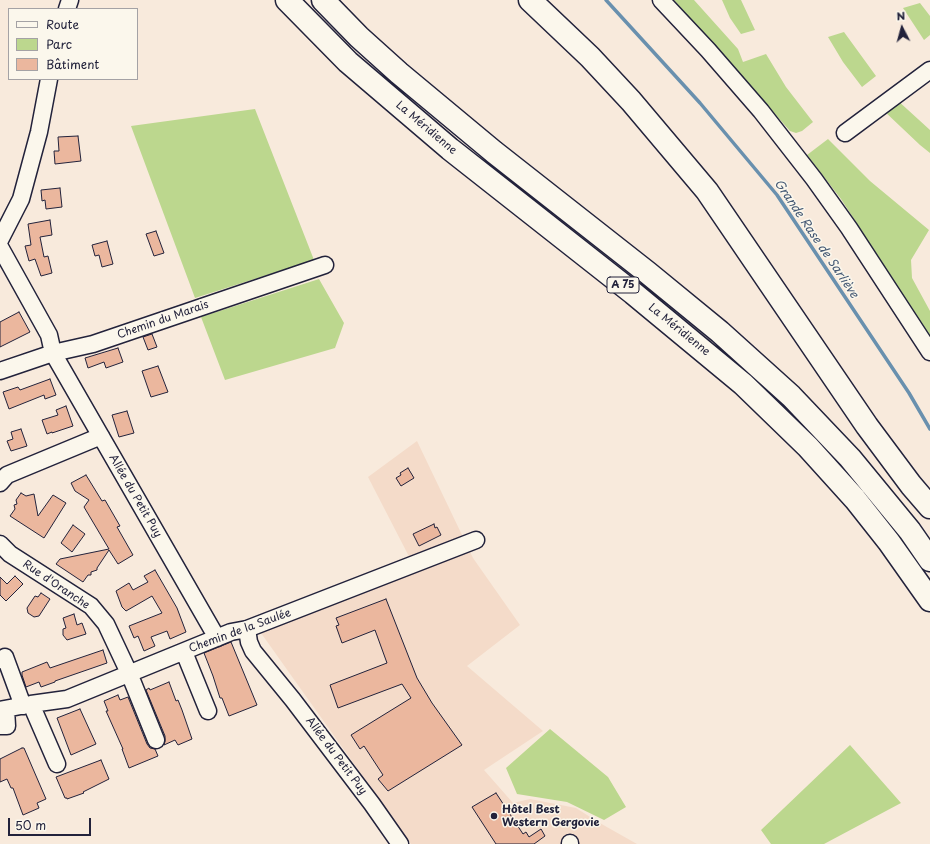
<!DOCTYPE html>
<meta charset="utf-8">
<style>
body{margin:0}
#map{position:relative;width:930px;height:844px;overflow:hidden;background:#f8eadc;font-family:"Playpen Sans",sans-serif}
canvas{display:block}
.legend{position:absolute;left:8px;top:8px;width:130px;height:72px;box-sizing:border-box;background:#fbf7ec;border:1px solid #a4a2a5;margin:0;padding:5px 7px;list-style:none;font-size:12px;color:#22223b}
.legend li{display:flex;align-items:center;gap:8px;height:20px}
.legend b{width:20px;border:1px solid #a4a2a5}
.north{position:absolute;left:882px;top:8px;width:40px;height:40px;-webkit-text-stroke:3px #fbf7ec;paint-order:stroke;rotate:354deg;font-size:11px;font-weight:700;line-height:16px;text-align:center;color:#22223b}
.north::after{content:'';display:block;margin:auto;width:14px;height:18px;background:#22223b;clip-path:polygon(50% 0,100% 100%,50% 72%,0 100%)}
.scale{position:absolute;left:8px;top:818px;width:83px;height:18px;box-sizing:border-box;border:2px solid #22223b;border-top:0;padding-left:5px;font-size:12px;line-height:14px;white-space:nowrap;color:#22223b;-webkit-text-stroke:3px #fbf7ec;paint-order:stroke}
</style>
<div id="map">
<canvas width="930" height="844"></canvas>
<ul class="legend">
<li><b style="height:5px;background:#fbf7ec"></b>Route</li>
<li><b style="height:11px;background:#bcd78e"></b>Parc</li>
<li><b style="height:11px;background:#ebb79e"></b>Bâtiment</li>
</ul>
<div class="north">N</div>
<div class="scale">50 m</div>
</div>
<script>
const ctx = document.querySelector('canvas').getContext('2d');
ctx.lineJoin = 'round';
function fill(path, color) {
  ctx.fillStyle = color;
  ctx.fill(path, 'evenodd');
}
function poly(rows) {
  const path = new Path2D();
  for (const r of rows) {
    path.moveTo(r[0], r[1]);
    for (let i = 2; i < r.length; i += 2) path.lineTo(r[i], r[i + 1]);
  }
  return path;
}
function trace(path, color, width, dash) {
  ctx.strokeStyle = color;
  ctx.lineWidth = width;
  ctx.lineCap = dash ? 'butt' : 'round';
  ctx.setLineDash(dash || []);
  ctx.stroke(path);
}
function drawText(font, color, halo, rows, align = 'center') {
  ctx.font = font + ' "Playpen Sans",sans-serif';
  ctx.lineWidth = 3;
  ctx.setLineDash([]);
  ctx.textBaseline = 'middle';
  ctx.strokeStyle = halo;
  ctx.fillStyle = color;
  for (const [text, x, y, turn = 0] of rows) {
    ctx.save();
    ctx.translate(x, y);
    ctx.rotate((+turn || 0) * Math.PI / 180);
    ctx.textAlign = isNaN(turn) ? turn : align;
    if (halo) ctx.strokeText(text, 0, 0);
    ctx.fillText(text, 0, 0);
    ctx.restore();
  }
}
fill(poly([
 [417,441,473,558,520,625,467,666,543,731,484,770,513,803,530,799,576,808,598,822,637,844,411,844,261,633,417,572,368,477]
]), '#f4dbc9');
fill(poly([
 [674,0,694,0,738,49,743,62,766,54,786,87,813,122,802,131,796,133,790,131],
 [722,0,741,0,755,30,741,34,730,18],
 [920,3,930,16,930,35,924,40,903,8],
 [844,32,876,76,862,87,843,62,828,37],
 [896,99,930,130,930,153,920,145,883,110],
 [255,109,314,260,195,298,131,126],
 [828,139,870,181,929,230,911,260,912,278,930,311,930,336,841,199,807,155],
 [319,279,344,323,335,348,225,380,201,317],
 [550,729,608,777,626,807,604,820,567,802,517,794,506,768],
 [850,745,901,803,824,844,771,844,761,830]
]), '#bcd78e');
trace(poly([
 [606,0,700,103,777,195,909,393,930,429]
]), '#6990ae', 3.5);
const building = poly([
 [78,136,81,161,55,164,54,151,59,151,58,137,78,136],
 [60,188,62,207,46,209,45,200,42,201,41,190,60,188],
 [50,220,52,235,40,237,44,257,48,256,52,273,41,276,35,259,29,261,25,246,31,245,28,224,50,220],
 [156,231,164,253,154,256,146,234,156,231],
 [107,241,113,264,102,267,99,255,95,256,92,245,107,241],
 [19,312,30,332,0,347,0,322,19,312],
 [152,334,157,347,148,350,143,337,152,334],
 [118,348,123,362,106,368,104,362,88,368,85,358,118,348],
 [158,366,168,392,151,397,142,371,158,366],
 [50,379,56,395,45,399,44,395,9,409,3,392,18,387,20,390,50,379],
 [66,406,73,426,52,433,52,432,47,434,42,420,58,415,56,410,66,406],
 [127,411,134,433,119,437,112,415,127,411],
 [21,429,27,446,11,451,7,441,13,439,11,432,21,429],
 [408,468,414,478,401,486,396,478,401,475,400,473,408,468],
 [86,475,102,501,105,500,120,526,117,527,133,555,118,564,109,550,97,568,97,570,91,572,91,575,88,575,83,582,56,564,60,559,109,549,84,507,89,500,75,491,71,483,86,475],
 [21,493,26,496,34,494,38,516,53,495,66,503,44,538,10,516,15,509,14,505,17,504,16,500,21,493],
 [434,524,435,528,437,527,441,535,419,546,413,534,434,524],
 [73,525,85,534,72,552,61,543,73,525],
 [155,570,177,608,186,632,170,639,167,631,151,637,155,646,144,651,138,636,134,638,129,626,162,613,152,596,126,611,122,607,116,591,129,583,133,590,148,582,144,576,155,570],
 [15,576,23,584,6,601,0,595,0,577,7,584,15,576],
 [41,593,50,599,39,616,34,617,28,613,27,608,35,596,38,597,41,593],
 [386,599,417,678,432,703,462,745,388,791,378,779,383,775,364,746,360,749,351,735,411,698,402,684,338,708,330,685,387,663,375,630,342,643,336,626,339,625,336,618,386,599],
 [74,614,77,625,82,623,86,634,67,640,63,635,63,629,66,628,63,618,74,614],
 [231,642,257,705,229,716,222,698,220,698,213,676,204,653,231,642],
 [103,650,107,663,55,681,55,682,41,687,39,682,26,687,22,675,22,672,47,662,50,668,103,650],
 [169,682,176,701,178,700,182,710,192,739,178,745,175,740,164,745,165,741,165,736,146,690,149,688,150,690,169,682],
 [118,695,120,700,128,697,147,744,150,748,155,749,158,756,129,768,122,749,123,749,106,711,108,711,104,701,118,695],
 [80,709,96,744,71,755,57,718,80,709],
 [22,748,24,748,46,799,37,803,39,808,23,815,13,788,11,788,7,779,0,782,0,759,22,748],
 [101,760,109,779,83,792,84,793,67,799,67,798,65,798,56,777,101,760],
 [496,793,523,834,526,832,529,837,541,829,545,836,534,844,496,844,472,807,496,793]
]);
fill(building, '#ebb79e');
trace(building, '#22223b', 1);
const minor = poly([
 [661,0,708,50,761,111,814,179,849,228,930,352],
 [67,9,70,0],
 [845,133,930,70],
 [0,240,21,199,39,132,49,79],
 [0,247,49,335,53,353,217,638],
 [0,371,53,353,93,344,325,265],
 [0,483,7,475,101,436],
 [0,544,10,554,91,606,106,624,129,673,156,740],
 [247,629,249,642,253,651,293,700,372,804,400,844],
 [184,652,208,711],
 [0,660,5,657,23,706],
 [31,704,57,764],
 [0,710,31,704,67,699,231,632,247,629,476,540],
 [0,726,7,726,6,709],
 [570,843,570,844]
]);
const highway = poly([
 [287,0,348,62,450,149,633,293,743,384,808,447,855,499,889,542,930,600],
 [323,0,359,37,399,73,494,152,648,273,720,332,791,396,850,458,910,531,930,560],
 [530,0,590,57,631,101,707,191,867,426,911,485,930,507]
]);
trace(minor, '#22223b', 19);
trace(highway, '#22223b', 25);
trace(minor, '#fbf7ec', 16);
trace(highway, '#fbf7ec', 22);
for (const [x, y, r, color] of [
 [494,816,4,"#22223b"]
]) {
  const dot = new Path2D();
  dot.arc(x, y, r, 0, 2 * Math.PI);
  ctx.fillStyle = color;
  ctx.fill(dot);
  trace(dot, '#fbf7ec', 1.5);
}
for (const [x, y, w] of [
 [623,285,32]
]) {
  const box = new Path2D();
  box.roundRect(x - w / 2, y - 8, w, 16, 3);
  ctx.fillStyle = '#fbf7ec';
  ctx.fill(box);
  trace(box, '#22223b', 1);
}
drawText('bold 10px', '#22223b', null, [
 ["A 75",623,285]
]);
drawText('11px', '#22223b', '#fbf7ec', [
 ["La Méridienne",426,128,40],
 ["Chemin du Marais",163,320,-19],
 ["La Méridienne",679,330,39],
 ["Allée du Petit Puy",135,496,60],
 ["Rue d'Oranche",56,585,34],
 ["Chemin de la Saulée",240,631,-20],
 ["Allée du Petit Puy",336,756,53]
]);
drawText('bold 11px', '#22223b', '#fbf7ec', [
 ["Hôtel Best",502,810],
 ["Western Gergovie",502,823]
], 'left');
drawText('italic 12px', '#455974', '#fbf7ec', [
 ["Grande Rase de Sarliève",816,239,56]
]);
</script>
